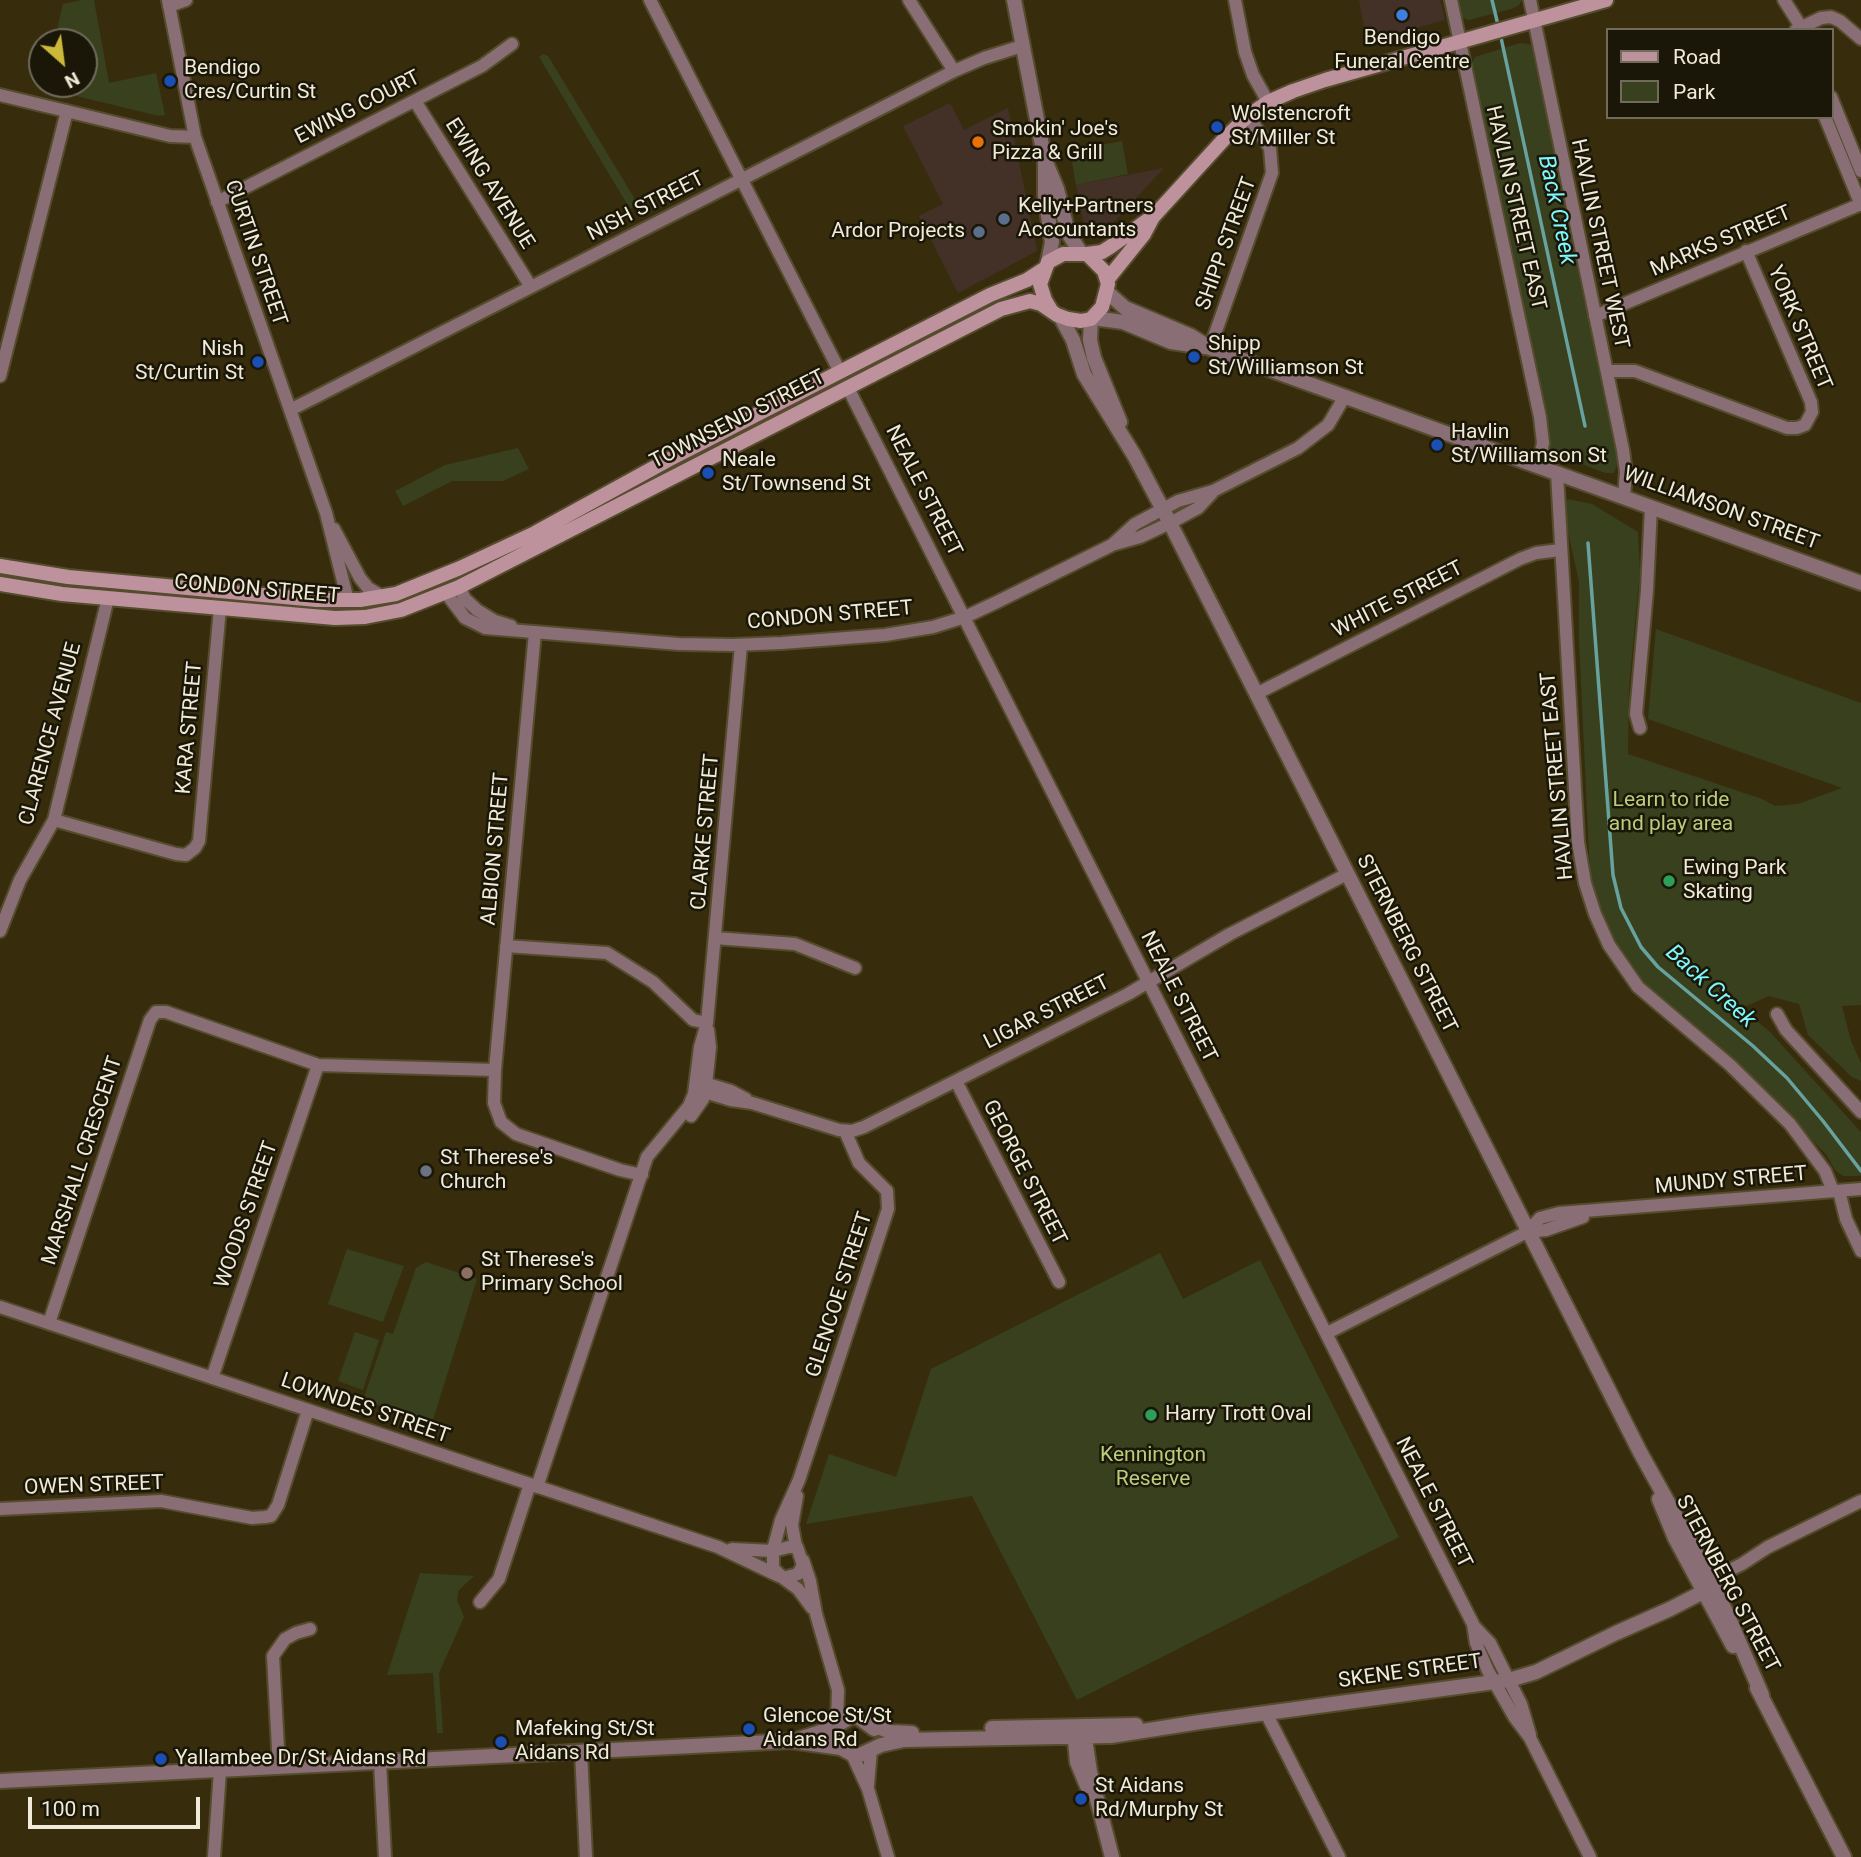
<!DOCTYPE html>
<style>
body{margin:0}
#map{position:relative;width:1861px;height:1857px;overflow:hidden;background:#372d0d;font-family:Roboto,sans-serif}
canvas{display:block}
.legend{position:absolute;left:1606px;top:28px;width:228px;height:91px;box-sizing:border-box;background:#1a1608;border:2px solid #706b5b;margin:0;padding:9px 12px;list-style:none;font-size:21px;color:#f0ead8}
.legend li{display:flex;align-items:center;gap:14px;height:35px}
.legend b{width:35px;border:2px solid #706b5b}
.north{position:absolute;left:28px;top:28px;width:70px;height:70px;box-sizing:border-box;background:#1a1608;border:2px solid #706b5b;border-radius:50%;rotate:152deg;font-size:19px;font-weight:700;line-height:28px;text-align:center;color:#f0ead8}
.north::after{content:'';display:block;margin:auto;width:24px;height:32px;background:#ccb939;clip-path:polygon(50% 0,100% 100%,50% 72%,0 100%)}
.scale{position:absolute;left:28px;top:1797px;width:172px;height:32px;box-sizing:border-box;border:4px solid #f0ead8;border-top:0;padding-left:9px;font-size:21px;line-height:24px;white-space:nowrap;color:#f0ead8;-webkit-text-stroke:5px #1a1608;paint-order:stroke}
</style>
<div id="map">
<canvas width="1861" height="1857"></canvas>
<ul class="legend">
<li><b style="height:9px;background:#be929d"></b>Road</li>
<li><b style="height:19px;background:#38401d"></b>Park</li>
</ul>
<div class="north">N</div>
<div class="scale">100 m</div>
</div>
<script>
const ctx = document.querySelector('canvas').getContext('2d');
ctx.lineJoin = 'round';
function fill(path, color) {
  ctx.fillStyle = color;
  ctx.fill(path, 'evenodd');
}
function poly(rows) {
  const path = new Path2D();
  for (const r of rows) {
    path.moveTo(r[0], r[1]);
    for (let i = 2; i < r.length; i += 2) path.lineTo(r[i], r[i + 1]);
  }
  return path;
}
function trace(path, color, width, dash) {
  ctx.strokeStyle = color;
  ctx.lineWidth = width;
  ctx.lineCap = dash ? 'butt' : 'round';
  ctx.setLineDash(dash || []);
  ctx.stroke(path);
}
function drawText(font, color, halo, rows, align = 'center') {
  ctx.font = font + ' Roboto,sans-serif';
  ctx.lineWidth = 5;
  ctx.setLineDash([]);
  ctx.textBaseline = 'middle';
  ctx.strokeStyle = halo;
  ctx.fillStyle = color;
  for (const [text, x, y, turn = 0] of rows) {
    ctx.save();
    ctx.translate(x, y);
    ctx.rotate((+turn || 0) * Math.PI / 180);
    ctx.textAlign = isNaN(turn) ? turn : align;
    if (halo) ctx.strokeText(text, 0, 0);
    ctx.fillText(text, 0, 0);
    ctx.restore();
  }
}
fill(poly([
 [1359,0,1440,0,1445,20,1367,42],
 [950,103,964,130,1008,108,1037,251,958,293,919,216,943,204,903,126],
 [1164,168,1098,239,1085,230,1076,185]
]), '#433128');
fill(poly([
 [82,0,94,0,109,83,156,73,165,115,159,116,43,88,44,84,84,84,84,42,54,42,63,4],
 [1455,0,1522,0,1519,5,1511,9,1469,20,1460,17],
 [1520,43,1534,45,1619,459,1614,473,1605,473,1577,462,1575,465,1556,459,1550,452,1550,430,1469,68,1475,57],
 [543,54,548,56,638,204,630,209,539,57],
 [1122,141,1128,174,1076,185,1070,151],
 [518,448,529,469,503,481,452,481,403,506,395,491,445,465],
 [1568,499,1592,504,1638,532,1640,571,1629,688,1628,754,1762,799,1775,806,1798,804,1842,788,1648,719,1656,629,1861,703,1861,1005,1842,1006,1851,1041,1861,1063,1861,1081,1852,1077,1808,1035,1799,1004,1769,996,1742,1008,1770,1032,1861,1132,1861,1176,1843,1176,1835,1170,1826,1154,1740,1069,1640,985,1602,927,1590,874,1579,641,1579,582,1564,514,1564,505],
 [347,1249,404,1266,383,1322,328,1304],
 [1160,1253,1183,1299,1260,1260,1399,1537,1077,1700,972,1496,806,1524,829,1454,896,1477,931,1369],
 [426,1262,477,1279,432,1423,363,1400,386,1332,393,1334,416,1268],
 [355,1332,379,1340,363,1390,338,1381],
 [420,1573,474,1576,459,1590,457,1600,464,1617,439,1673,443,1733,437,1733,433,1673,387,1675]
]), '#38401d');
trace(poly([
 [1492,0,1498,25],
 [1500,33,1585,426],
 [1588,543,1613,875,1621,908,1641,947,1658,967,1753,1046,1787,1078,1823,1121,1861,1171]
]), '#68a29f', 3.5);
const minor = poly([
 [168,0,195,137,326,513,348,601],
 [650,0,840,372],
 [909,0,954,71],
 [1235,0,1245,52,1253,75,1268,102],
 [1451,0,1540,417,1543,443,1538,466],
 [1530,0,1623,450,1626,472,1624,497],
 [1784,0,1803,30],
 [169,6,186,0],
 [1796,30,1821,18,1831,17,1840,21,1861,39],
 [0,95,170,136,195,137],
 [1831,97,1861,171],
 [415,101,531,287],
 [1825,117,1861,205],
 [217,202,482,66,512,44],
 [1595,316,1861,204],
 [1210,348,1272,173,1270,148,1248,116],
 [1607,371,1635,371,1787,428,1797,428,1805,425,1812,412,1811,402,1746,251],
 [0,376,67,111],
 [848,388,1473,1624,1476,1643,1488,1671,1515,1718,1530,1738,1590,1857],
 [290,410,954,71,984,58,1022,46],
 [1557,473,1578,842,1585,883,1595,914,1609,945,1638,987,1730,1065,1790,1124,1825,1171,1833,1191],
 [334,529,360,578,368,588,383,597],
 [1115,544,1140,537,1170,523,1198,508,1212,493],
 [459,587,465,599,477,610,495,621,511,626],
 [446,593,465,618,485,628,679,644,732,645,782,643,885,635,933,627,965,617,997,602,1112,545,1135,524,1178,501,1213,491,1298,448,1328,425,1345,396],
 [535,632,495,1070,494,1103,501,1122,516,1134,620,1170,642,1175],
 [1256,694,1520,559,1536,553,1560,550],
 [1640,728,1636,714,1647,590,1651,507],
 [54,820,176,854,186,855,195,848,199,841,220,608],
 [0,931,20,880,54,820,108,598],
 [715,938,795,944,855,968],
 [506,946,607,953,653,982,693,1020,707,1023],
 [1777,1014,1786,1030,1861,1112],
 [956,1081,1059,1282],
 [701,1082,731,1091,746,1099],
 [695,1089,731,1100,752,1103,839,1130,852,1131,864,1127,1128,994,1230,934,1347,874],
 [691,1116,703,1099,706,1085,710,1047,708,1030],
 [1839,1191,1846,1219,1861,1251],
 [1527,1232,1540,1218,1559,1213,1861,1189],
 [0,1307,718,1547,779,1576],
 [49,1323,150,1020,156,1012,166,1012,318,1065,495,1070],
 [1327,1333,1527,1232,1546,1230,1583,1217],
 [212,1378,318,1065],
 [537,1487,647,1157,689,1106,694,1094,700,1047,707,1023,741,645],
 [0,1509,161,1501,252,1518,265,1517,271,1516,278,1505,308,1410],
 [789,1547,797,1547,803,1565,798,1574,783,1578,773,1568,773,1551,789,1547],
 [796,1547,792,1525,797,1496],
 [732,1549,773,1551],
 [773,1550,781,1520,799,1480,888,1209,887,1191,859,1163,845,1131],
 [803,1560,810,1581,816,1614,838,1690,837,1723],
 [783,1578,798,1589,812,1608],
 [1710,1580,1742,1564,1768,1547,1861,1501],
 [480,1602,499,1579,530,1484],
 [1473,1625,1490,1643,1499,1661,1521,1704,1530,1735],
 [1266,1713,1339,1857],
 [581,1751,586,1857],
 [852,1754,868,1789,888,1857],
 [380,1762,385,1857],
 [279,1767,273,1656,285,1639,296,1633,310,1629],
 [868,1785,871,1750],
 [214,1857,220,1770]
]);
const tertiary = poly([
 [1014,0,1045,161,1045,196,1052,242,1048,262],
 [1047,165,1057,189,1068,233,1081,253],
 [1107,292,1125,308,1191,336,1210,348,1861,583],
 [1060,316,1073,340,1084,374,1134,455,1170,523,1640,1452,1701,1562,1728,1616,1762,1695],
 [1093,318,1123,322,1171,342,1205,347],
 [1091,319,1090,340,1094,358,1120,422],
 [1659,1499,1675,1538,1733,1646],
 [1757,1688,1844,1857],
 [869,1724,891,1732,912,1733],
 [836,1726,836,1738,841,1748,852,1754,860,1755,881,1745,904,1740,1111,1736,1200,1722,1509,1680,1536,1672,1616,1633,1670,1609,1703,1592,1712,1584],
 [992,1728,1136,1725],
 [1074,1731,1077,1762,1087,1786],
 [1084,1731,1090,1772,1112,1857],
 [799,1739,830,1729,851,1717,858,1717,874,1729],
 [0,1781,791,1741,841,1748]
]);
const secondary = poly([
 [1087,254,1102,252,1110,247,1152,217],
 [1107,280,1144,234,1153,217,1226,137,1248,116,1268,102,1293,91,1325,80,1606,0],
 [0,566,68,577,317,600,360,600,396,594,460,568,535,533,668,460,990,295,1027,280,1044,269],
 [0,584,62,594,335,618,365,617,401,610,459,587,1001,309,1030,301,1041,304,1057,315,1068,319,1081,321,1091,319,1102,307,1108,284,1104,271,1087,254,1063,254,1048,262,1040,284,1045,300,1051,310]
]);
trace(minor, '#554b2d', 16);
trace(tertiary, '#554b2d', 18);
trace(secondary, '#554b2d', 18);
trace(minor, '#8a6e75', 12);
trace(tertiary, '#8a6e75', 14);
trace(secondary, '#be929d', 14);
for (const [x, y, r, color] of [
 [1402,15,7,"#3f7fe0"],
 [170,81,7,"#1a4fb4"],
 [1217,127,7,"#1a4fb4"],
 [978,142,7,"#e8710a"],
 [1004,219,7,"#5c6f8a"],
 [979,232,7,"#5c6f8a"],
 [1194,357,7,"#1a4fb4"],
 [258,362,7,"#1a4fb4"],
 [1437,445,7,"#1a4fb4"],
 [708,473,7,"#1a4fb4"],
 [1669,881,7,"#2e9e5b"],
 [426,1171,7,"#6b7280"],
 [467,1273,7,"#8d6e63"],
 [1151,1415,7,"#2e9e5b"],
 [749,1729,7,"#1a4fb4"],
 [501,1742,7,"#1a4fb4"],
 [161,1759,7,"#1a4fb4"],
 [1081,1799,7,"#1a4fb4"]
]) {
  const dot = new Path2D();
  dot.arc(x, y, r, 0, 2 * Math.PI);
  ctx.fillStyle = color;
  ctx.fill(dot);
  trace(dot, '#1a1608', 2.5);
}
drawText('21px', '#f0ead8', '#1a1608', [
 ["Bendigo",1402,39,"center"],
 ["Funeral Centre",1402,63,"center"],
 ["Bendigo",184,69],
 ["Cres/Curtin St",184,93],
 ["Wolstencroft",1231,115],
 ["St/Miller St",1231,139],
 ["Smokin' Joe's",992,130],
 ["Pizza & Grill",992,154],
 ["Kelly+Partners",1018,207],
 ["Accountants",1018,231],
 ["Ardor Projects",965,232,"right"],
 ["Shipp",1208,345],
 ["St/Williamson St",1208,369],
 ["Nish",244,350,"right"],
 ["St/Curtin St",244,374,"right"],
 ["Havlin",1451,433],
 ["St/Williamson St",1451,457],
 ["Neale",722,461],
 ["St/Townsend St",722,485],
 ["Ewing Park",1683,869],
 ["Skating",1683,893],
 ["St Therese's",440,1159],
 ["Church",440,1183],
 ["St Therese's",481,1261],
 ["Primary School",481,1285],
 ["Harry Trott Oval",1165,1415],
 ["Glencoe St/St",763,1717],
 ["Aidans Rd",763,1741],
 ["Mafeking St/St",515,1730],
 ["Aidans Rd",515,1754],
 ["Yallambee Dr/St Aidans Rd",175,1759],
 ["St Aidans",1095,1787],
 ["Rd/Murphy St",1095,1811]
], 'left');
drawText('21px', '#f0ead8', '#1a1608', [
 ["EWING COURT",358,108,-27],
 ["EWING AVENUE",489,184,58],
 ["NISH STREET",646,207,-27],
 ["HAVLIN STREET EAST",1515,208,77],
 ["MARKS STREET",1721,242,-23],
 ["SHIPP STREET",1227,244,-70],
 ["HAVLIN STREET WEST",1599,244,78],
 ["CURTIN STREET",255,253,71],
 ["YORK STREET",1799,328,67],
 ["TOWNSEND STREET",738,420,-27],
 ["NEALE STREET",923,491,63],
 ["WILLIAMSON STREET",1721,509,20],
 ["CONDON STREET",257,590,5],
 ["WHITE STREET",1398,600,-27],
 ["CONDON STREET",830,616,-5],
 ["KARA STREET",190,728,-85],
 ["CLARENCE AVENUE",51,734,-75],
 ["HAVLIN STREET EAST",1558,776,-95],
 ["CLARKE STREET",706,832,-85],
 ["ALBION STREET",496,849,-85],
 ["STERNBERG STREET",1406,944,63],
 ["NEALE STREET",1178,997,63],
 ["LIGAR STREET",1047,1013,-27],
 ["MARSHALL CRESCENT",83,1161,-72],
 ["GEORGE STREET",1024,1173,63],
 ["MUNDY STREET",1731,1181,-5],
 ["WOODS STREET",247,1215,-71],
 ["GLENCOE STREET",840,1295,-72],
 ["LOWNDES STREET",365,1409,19],
 ["OWEN STREET",94,1486,-2],
 ["NEALE STREET",1433,1503,63],
 ["STERNBERG STREET",1727,1584,62],
 ["SKENE STREET",1410,1672,-8]
]);
drawText('21px', '#bace7a', '#1a1608', [
 ["Learn to ride",1671,801],
 ["and play area",1671,825],
 ["Kennington",1153,1456],
 ["Reserve",1153,1480]
]);
drawText('italic 23px', '#7ef8ff', '#1a1608', [
 ["Back Creek",1556,210,78],
 ["Back Creek",1710,987,42]
]);
</script>
